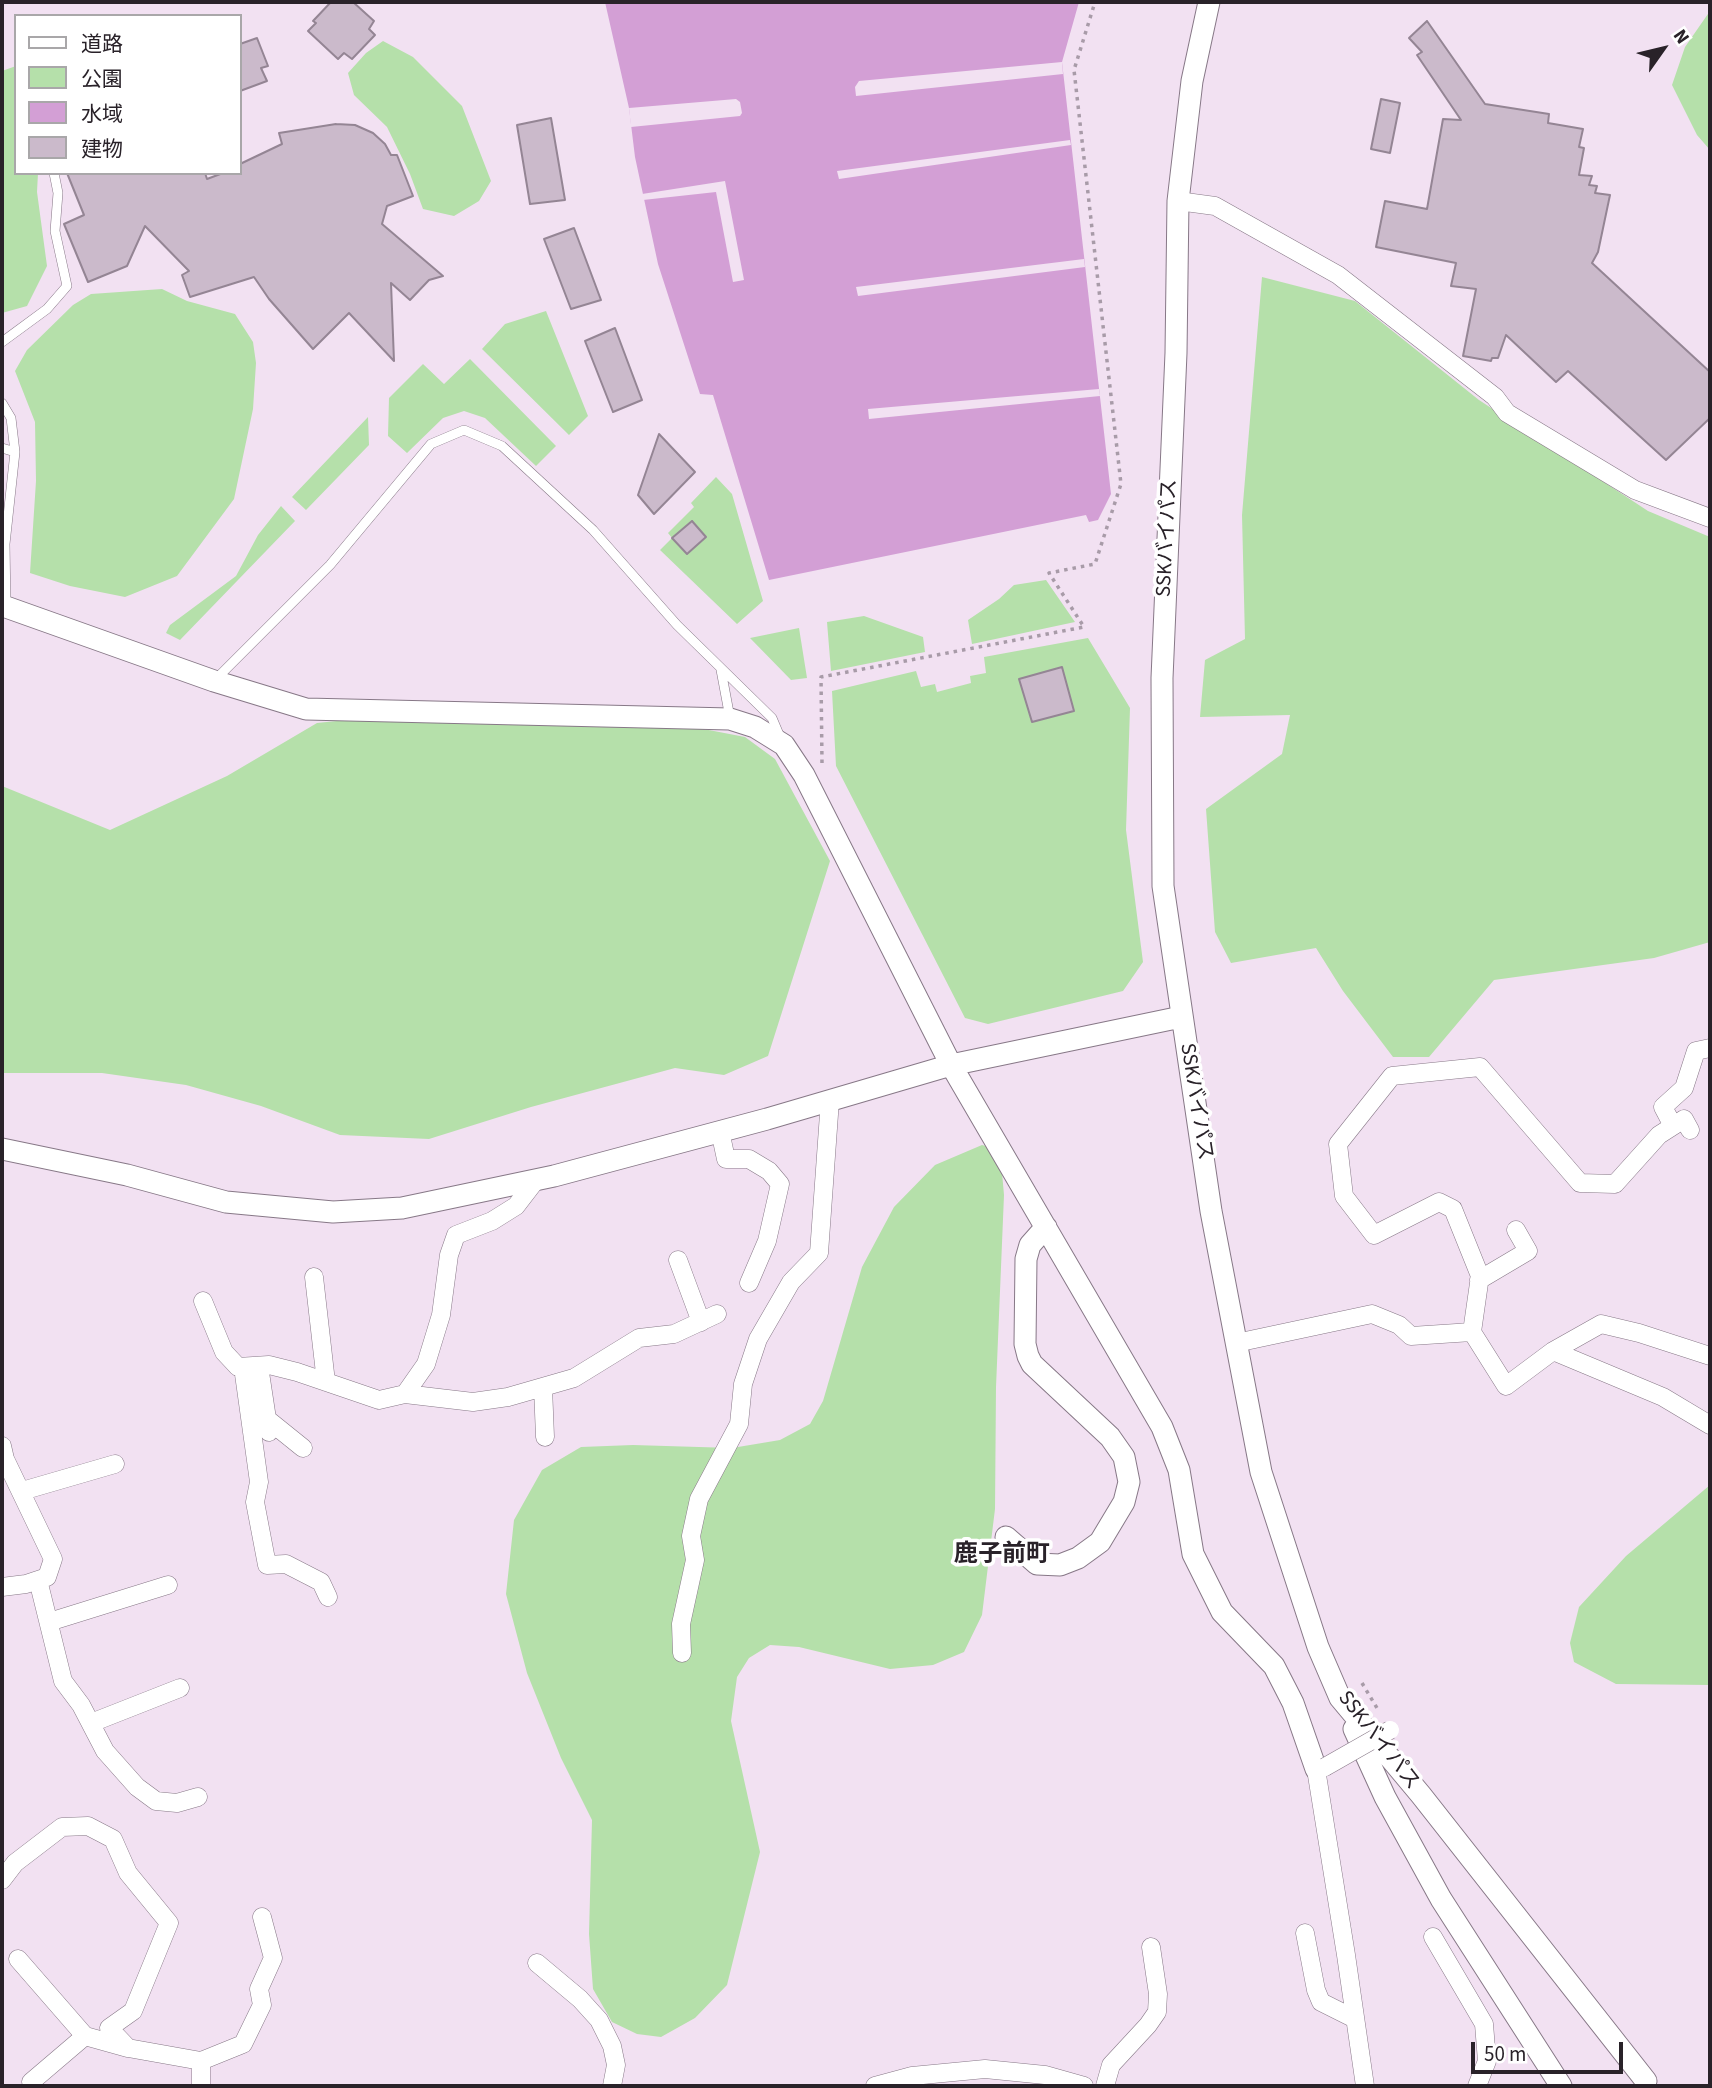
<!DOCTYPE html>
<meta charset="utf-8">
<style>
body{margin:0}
#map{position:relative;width:1712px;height:2088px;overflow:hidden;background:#f2e1f2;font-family:"Source Sans 3","Noto Sans JP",sans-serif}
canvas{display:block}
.frame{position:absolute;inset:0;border:4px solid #292229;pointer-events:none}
.legend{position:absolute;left:14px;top:14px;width:228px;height:161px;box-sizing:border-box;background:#fff;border:2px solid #a9a7a9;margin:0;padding:9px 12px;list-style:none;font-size:21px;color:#292229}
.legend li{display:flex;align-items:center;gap:14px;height:35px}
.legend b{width:35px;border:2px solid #a9a7a9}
.north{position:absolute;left:1628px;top:14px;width:70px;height:70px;-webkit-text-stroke:5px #fff;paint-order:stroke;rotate:56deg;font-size:19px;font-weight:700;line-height:28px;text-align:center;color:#292229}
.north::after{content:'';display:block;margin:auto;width:24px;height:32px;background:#292229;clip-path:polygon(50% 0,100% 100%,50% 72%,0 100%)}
.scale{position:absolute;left:1471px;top:2042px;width:152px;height:32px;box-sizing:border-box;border:4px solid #292229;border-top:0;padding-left:9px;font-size:21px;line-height:24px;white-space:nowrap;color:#292229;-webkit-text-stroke:5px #fff;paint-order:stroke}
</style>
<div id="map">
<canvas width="1712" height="2088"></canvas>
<div class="frame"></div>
<ul class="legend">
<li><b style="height:9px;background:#fff"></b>道路</li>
<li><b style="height:19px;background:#b5e0aa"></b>公園</li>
<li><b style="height:19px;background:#d39fd5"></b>水域</li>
<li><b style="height:19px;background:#cbbacb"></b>建物</li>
</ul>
<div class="north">N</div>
<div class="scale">50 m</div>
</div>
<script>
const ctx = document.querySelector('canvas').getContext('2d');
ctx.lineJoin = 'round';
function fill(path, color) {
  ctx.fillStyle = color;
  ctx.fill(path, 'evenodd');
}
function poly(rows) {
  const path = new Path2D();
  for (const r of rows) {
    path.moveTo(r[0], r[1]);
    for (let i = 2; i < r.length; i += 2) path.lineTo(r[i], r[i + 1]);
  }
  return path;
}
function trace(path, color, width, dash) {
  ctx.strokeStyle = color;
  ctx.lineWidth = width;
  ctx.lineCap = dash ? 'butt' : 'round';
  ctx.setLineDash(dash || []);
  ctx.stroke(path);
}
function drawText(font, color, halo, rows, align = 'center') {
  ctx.font = font + ' "Source Sans 3","Noto Sans JP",sans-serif';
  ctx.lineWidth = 7;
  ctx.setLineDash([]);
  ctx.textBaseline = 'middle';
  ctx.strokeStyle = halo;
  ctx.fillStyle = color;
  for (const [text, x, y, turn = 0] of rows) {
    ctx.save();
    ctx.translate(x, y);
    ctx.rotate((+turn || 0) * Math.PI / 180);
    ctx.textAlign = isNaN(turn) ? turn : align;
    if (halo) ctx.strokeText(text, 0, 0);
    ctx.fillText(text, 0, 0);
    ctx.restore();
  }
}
fill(poly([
 [1710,11,1710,150,1697,135,1672,85,1685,47],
 [383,41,413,57,462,106,491,181,479,201,454,216,423,209,410,174,387,127,354,95,348,73,366,53],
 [16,66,16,173,38,173,37,192,47,266,27,306,2,313,2,71],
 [1262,277,1355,301,1479,400,1648,511,1710,537,1710,942,1654,958,1494,980,1429,1057,1393,1057,1343,991,1316,948,1231,963,1215,932,1206,809,1282,754,1290,715,1200,717,1205,660,1245,639,1242,515],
 [162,289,187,301,235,314,253,342,256,363,253,409,234,499,177,576,125,597,70,586,30,573,36,481,35,422,15,371,27,350,73,305,91,294],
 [546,311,588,416,569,435,482,349,505,324],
 [470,359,556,446,536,466,485,418,464,411,443,418,407,453,388,436,389,398,423,364,444,384],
 [368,417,369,445,306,510,292,497],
 [716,477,732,494,763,601,737,624,660,550,672,538,668,533,694,507,691,503],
 [281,506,295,521,180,640,166,633,170,625,236,576,258,535],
 [1046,580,1075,622,972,644,968,620,999,599,1014,585],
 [864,616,923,637,925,652,831,671,827,622],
 [799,628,807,678,791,680,750,638],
 [1088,638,1130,708,1126,830,1143,962,1123,991,988,1024,965,1018,836,766,832,691,916,671,921,687,935,684,937,692,971,683,970,676,986,673,984,657],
 [356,719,688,726,745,737,775,759,830,861,768,1056,724,1075,675,1068,531,1107,429,1139,340,1135,261,1106,186,1085,102,1073,2,1073,2,786,110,830,227,776,317,723],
 [982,1145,1000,1150,1004,1195,996,1387,995,1509,982,1615,964,1652,933,1665,890,1669,799,1647,770,1645,749,1658,737,1677,731,1721,760,1852,727,1985,695,2018,661,2037,637,2034,612,2022,593,1989,589,1934,592,1820,561,1758,527,1673,506,1594,514,1520,542,1470,581,1447,633,1445,732,1448,780,1440,810,1424,823,1401,862,1267,894,1207,935,1165],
 [1710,1485,1710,1685,1616,1684,1574,1662,1570,1643,1579,1607,1626,1556]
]), '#b5e0aa');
fill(poly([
 [605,2,1079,2,1062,62,1111,494,1098,520,1089,522,1086,515,769,580,713,395,700,394,658,264,635,157,629,108]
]), '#d39fd5');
fill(poly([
 [1062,62,1063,74,856,96,855,87,859,81],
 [736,99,740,102,742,113,740,116,631,127,629,108],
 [1070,140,1071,145,839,179,837,171],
 [725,181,744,280,733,282,716,192,643,200,642,194],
 [1084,259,1085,267,858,296,856,287],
 [1099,389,1100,396,869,419,868,409]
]), '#f2e1f2');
const building = poly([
 [331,2,353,2,374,21,369,29,375,35,352,59,344,53,338,59,308,31,316,23,313,21,331,2],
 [1427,21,1485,104,1549,114,1548,123,1583,129,1579,147,1584,148,1579,175,1592,176,1589,185,1597,186,1595,193,1610,195,1598,252,1592,263,1710,372,1710,418,1666,460,1568,371,1556,382,1506,335,1498,358,1492,358,1491,361,1463,356,1476,289,1451,286,1456,263,1376,247,1385,201,1427,209,1443,119,1461,120,1417,55,1422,52,1409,38,1427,21],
 [257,38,268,66,261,68,267,81,240,91,240,44,257,38],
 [1381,99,1400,103,1390,153,1371,149,1381,99],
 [551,118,565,200,530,204,517,125,551,118],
 [336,124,355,125,373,133,385,144,391,155,397,155,413,196,387,206,382,224,443,276,429,280,410,300,391,283,394,361,349,313,313,349,269,299,254,277,190,297,182,275,189,271,145,226,127,266,88,282,64,224,84,215,67,173,205,173,207,179,223,173,240,173,240,164,282,144,279,133,336,124],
 [574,228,601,300,571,309,544,239,574,228],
 [615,328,642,400,613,412,585,341,615,328],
 [659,434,695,472,654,514,638,495,659,434],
 [692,521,706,537,687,554,672,538,692,521],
 [1062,667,1074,711,1032,722,1019,679,1062,667]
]);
fill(building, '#cbbacb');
trace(building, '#948594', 2);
const service = poly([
 [2,342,47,309,67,286,55,231,58,193,54,173],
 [2,403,11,418,15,452,5,544,6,607],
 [2,448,15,452],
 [721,670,730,718],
 [215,680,330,565,431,444,464,430,502,446,593,530,677,625,772,718,780,737]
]);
const minor = poly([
 [1178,201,1215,206,1338,275,1495,397,1507,413,1635,490,1710,518],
 [1673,1126,1663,1107,1684,1088,1696,1051,1710,1048],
 [720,1131,726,1159,749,1159,769,1171,780,1184,767,1241,749,1283],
 [678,1260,701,1322],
 [314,1277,326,1382],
 [1479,1280,1528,1251,1516,1230],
 [203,1301,224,1352,238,1367,269,1365,297,1372,379,1400,405,1394,426,1364,441,1315,449,1255,456,1235,492,1221,516,1206,536,1180],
 [1472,1332,1480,1276,1453,1209,1439,1202,1374,1235,1344,1196,1338,1144,1392,1076,1480,1067,1580,1183,1615,1184,1659,1135,1684,1119,1690,1130],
 [1236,1343,1372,1314,1399,1325,1411,1336,1472,1332,1506,1386,1553,1351,1601,1324,1639,1333,1710,1356],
 [1553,1351,1663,1397,1710,1425],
 [259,1366,269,1432],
 [243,1367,259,1482,255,1502,267,1565,286,1564,321,1582,328,1597],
 [543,1387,545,1437],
 [405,1394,473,1402,508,1397,574,1378,639,1338,674,1334,717,1314],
 [267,1419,303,1448],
 [2,1446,5,1459,53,1559,47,1577,26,1584,2,1587],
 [22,1491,115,1464],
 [38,1580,63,1681,81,1705,105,1751,137,1787,156,1801,177,1803,198,1797],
 [49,1622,168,1585],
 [682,1653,681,1624,695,1560,691,1536,699,1499,739,1424,743,1384,758,1339,791,1282,819,1253,830,1100],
 [91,1723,180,1688],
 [1325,1767,1316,1769,1346,1955,1365,2086],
 [2,1880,15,1863,62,1827,88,1826,113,1839,128,1873,169,1923,133,2011,109,2028,128,2048,201,2061,201,2086],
 [1305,1933,1316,1990,1321,2002,1355,2019],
 [1433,1937,1484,2024,1487,2061,1477,2086],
 [18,1959,85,2036,128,2048],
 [537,1963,580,1999,599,2020,612,2046,616,2065,612,2086],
 [201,2061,243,2044,262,2005,259,1989,273,1958,262,1917],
 [31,2082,85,2036],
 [875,2086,912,2076,985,2069,1045,2075,1084,2086],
 [1105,2086,1111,2065,1148,2025,1157,2012,1158,1994,1151,1947]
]);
const tertiary = poly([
 [1209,2,1192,81,1178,201,1176,353,1162,678,1163,886,1211,1211,1261,1472,1318,1647,1340,1698,1421,1795,1646,2081],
 [6,607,214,681,306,709,730,719,755,727,784,745,804,775,951,1065,1162,1427,1179,1470,1193,1554,1222,1612,1274,1666,1293,1703,1316,1769],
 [2,1149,127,1175,226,1202,333,1212,402,1208,554,1176,767,1119,951,1065,1181,1017],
 [1006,1537,1037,1564,1060,1565,1078,1558,1100,1542,1124,1502,1129,1482,1124,1457,1110,1437,1032,1364,1028,1356,1025,1344,1026,1259,1030,1245,1046,1227],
 [1354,1729,1385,1797,1441,1899,1561,2086]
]);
trace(service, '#877887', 10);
trace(minor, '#877887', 19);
trace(tertiary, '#877887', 23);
trace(poly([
 [822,763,821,677,1084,627,1049,573,1095,564,1121,484,1074,70,1095,2],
 [1362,1683,1377,1708]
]), '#a89ba8', 3.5, [3.5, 5]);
trace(service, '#fff', 9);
trace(minor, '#fff', 18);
trace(tertiary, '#fff', 21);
const minorBridge = poly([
 [1325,1767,1390,1730]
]);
trace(minorBridge, '#877887', 19, []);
trace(minorBridge, '#fff', 18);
drawText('21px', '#292229', '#fff', [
 ["SSKバイパス",1168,538,-87],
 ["SSKバイパス",1195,1102,81],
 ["SSKバイパス",1378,1741,52]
]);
drawText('bold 24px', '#292229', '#fff', [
 ["鹿子前町",1002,1556]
]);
</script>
